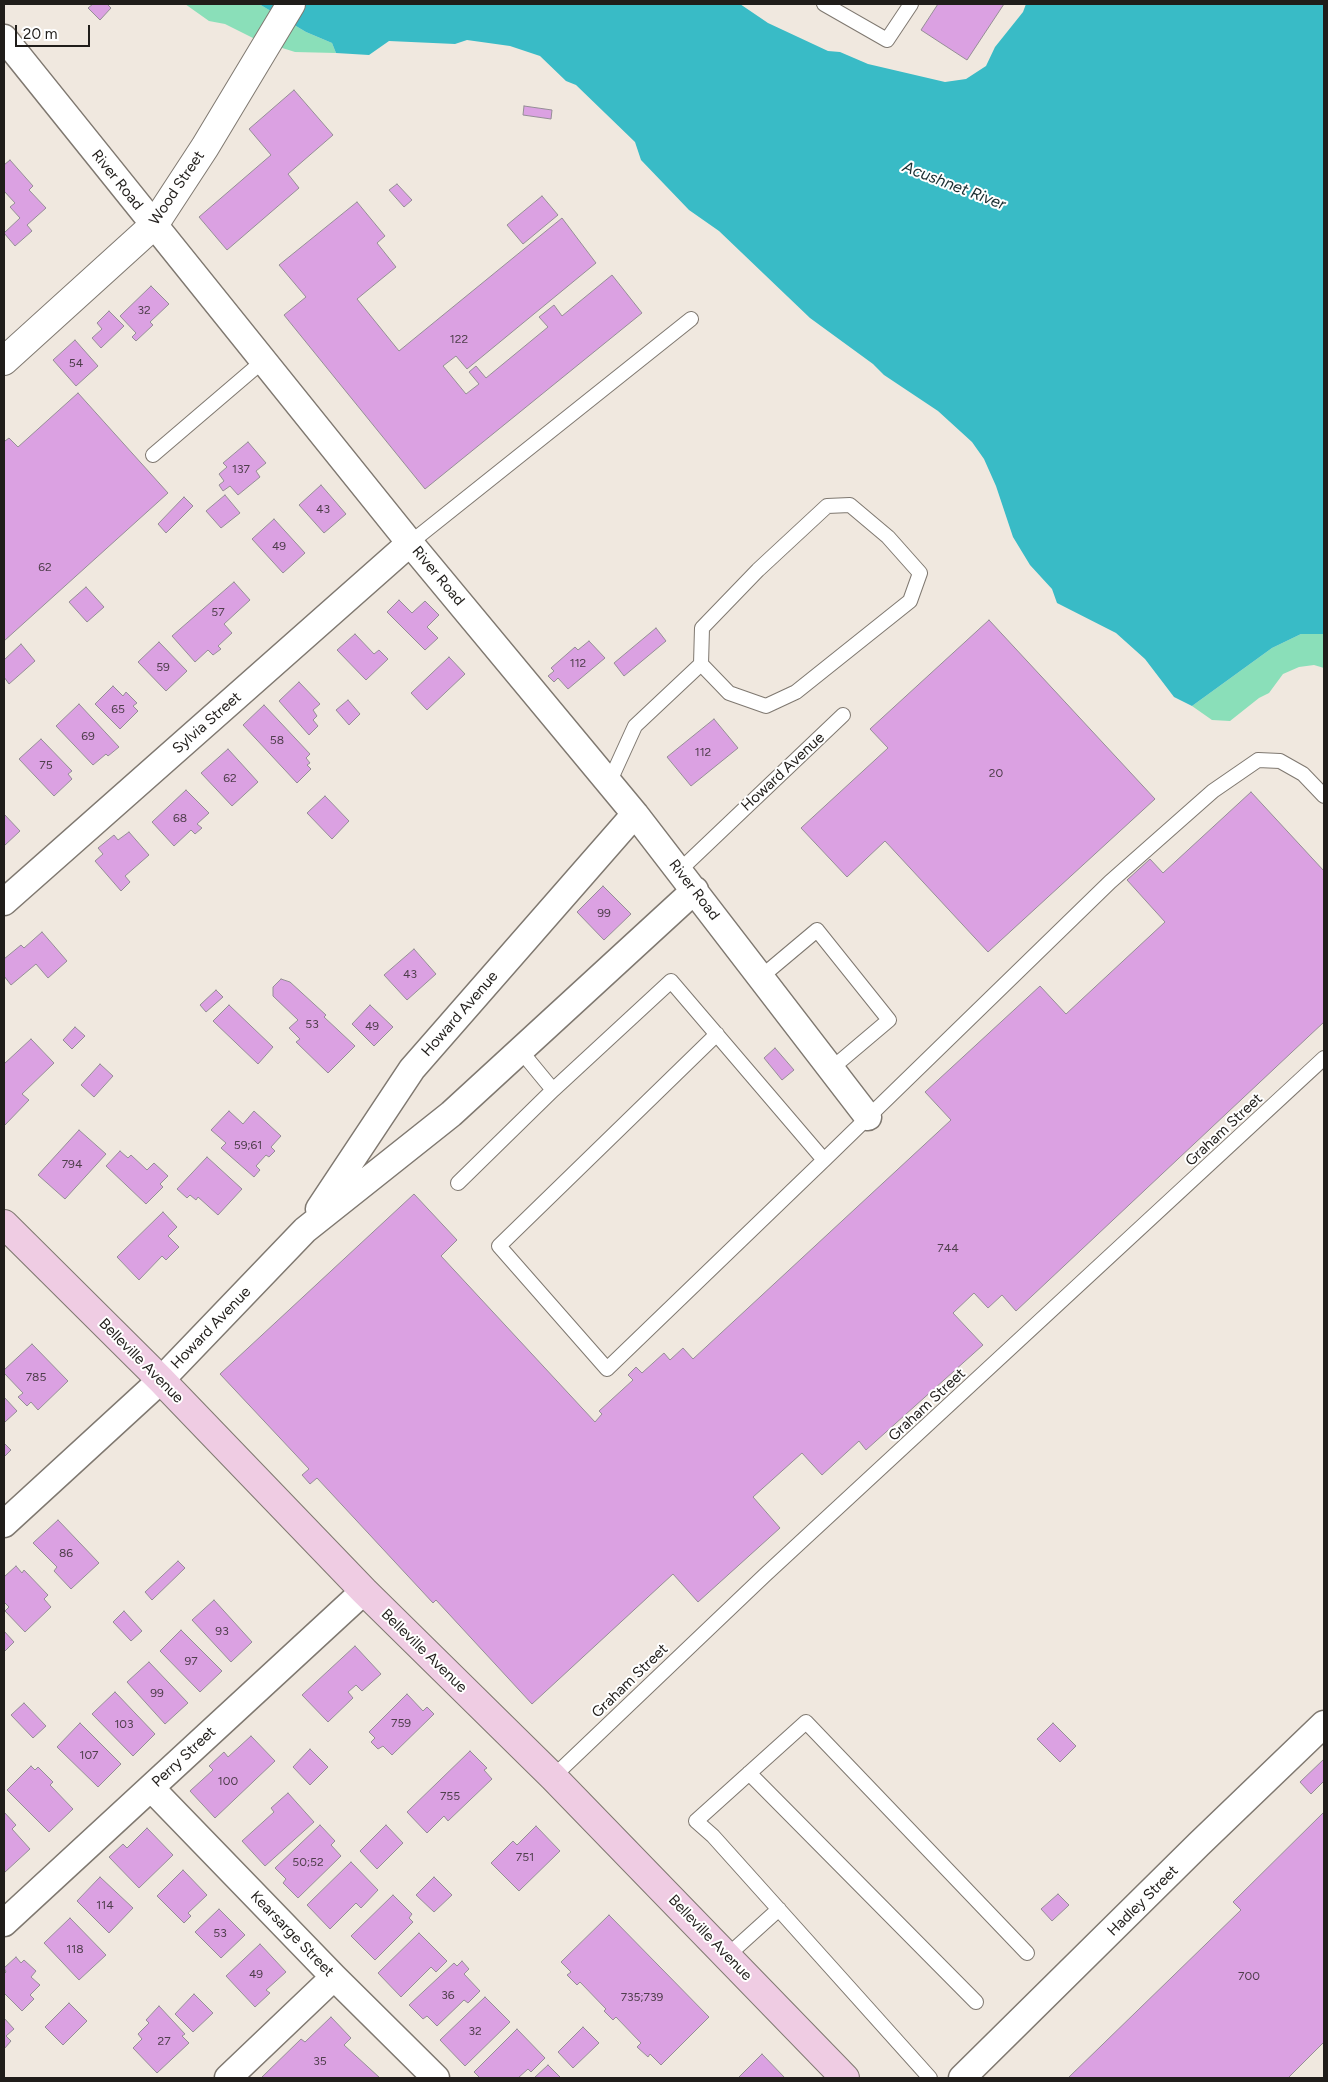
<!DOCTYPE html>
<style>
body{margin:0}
#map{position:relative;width:1328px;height:2082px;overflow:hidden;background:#f0e8df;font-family:Figtree,sans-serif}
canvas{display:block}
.frame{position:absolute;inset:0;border:5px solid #201d1a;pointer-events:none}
.scale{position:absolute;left:15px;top:25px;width:75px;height:22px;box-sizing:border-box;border:2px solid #201d1a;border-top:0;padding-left:6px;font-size:15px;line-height:18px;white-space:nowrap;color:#201d1a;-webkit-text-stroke:4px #fff;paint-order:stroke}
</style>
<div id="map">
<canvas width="1328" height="2082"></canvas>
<div class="frame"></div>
<div class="scale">20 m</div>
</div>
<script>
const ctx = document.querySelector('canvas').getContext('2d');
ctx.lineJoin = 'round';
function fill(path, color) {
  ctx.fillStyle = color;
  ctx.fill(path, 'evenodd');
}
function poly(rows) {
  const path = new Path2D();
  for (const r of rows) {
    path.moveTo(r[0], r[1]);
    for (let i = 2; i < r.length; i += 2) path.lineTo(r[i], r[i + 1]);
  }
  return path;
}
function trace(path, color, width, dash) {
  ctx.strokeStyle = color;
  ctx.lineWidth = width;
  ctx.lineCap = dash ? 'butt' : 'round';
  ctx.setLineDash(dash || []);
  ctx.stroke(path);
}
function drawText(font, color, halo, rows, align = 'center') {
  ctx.font = font + ' Figtree,sans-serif';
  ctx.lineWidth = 4;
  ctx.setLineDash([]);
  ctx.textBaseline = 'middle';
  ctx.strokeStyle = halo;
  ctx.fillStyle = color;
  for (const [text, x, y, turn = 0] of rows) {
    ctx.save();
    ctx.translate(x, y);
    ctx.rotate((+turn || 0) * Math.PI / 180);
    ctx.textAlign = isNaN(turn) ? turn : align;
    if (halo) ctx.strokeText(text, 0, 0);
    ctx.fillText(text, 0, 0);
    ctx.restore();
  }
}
fill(poly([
 [185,4,259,4,306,32,332,43,336,53,295,52,257,40,225,24,209,21],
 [1301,634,1324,634,1324,668,1314,665,1299,667,1283,674,1269,693,1259,698,1230,721,1212,720,1192,706,1272,648]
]), '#8adfb9');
fill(poly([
 [259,4,740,4,768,23,828,51,840,52,868,64,945,82,966,79,986,66,995,47,1023,12,1026,4,1324,4,1324,634,1301,634,1272,648,1192,706,1174,697,1145,659,1116,633,1057,603,1052,589,1030,565,1013,537,996,486,984,459,972,442,938,411,884,375,873,364,810,318,719,231,689,210,641,160,635,142,576,85,566,81,540,56,510,46,467,40,455,44,389,41,369,55,336,53,332,43,306,32]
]), '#39bbc6');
const building = poly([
 [93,4,107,4,111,8,100,20,88,8,93,4],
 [938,4,1004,4,967,60,921,30,938,4],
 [294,90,333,135,288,174,299,188,227,250,199,217,271,155,249,129,294,90],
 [524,106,552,110,551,119,523,115,524,106],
 [10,160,33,186,29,190,46,208,27,225,32,231,15,246,4,233,20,218,10,207,15,203,4,191,4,165,10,160],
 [397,184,412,200,404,207,389,190,397,184],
 [542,196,558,215,523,244,507,225,542,196],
 [357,202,385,236,377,243,396,267,357,299,399,351,562,218,596,263,467,369,456,356,443,366,466,394,479,384,469,372,476,366,486,378,548,327,539,317,554,305,562,316,612,275,642,313,425,489,284,315,306,297,279,265,357,202],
 [151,286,169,304,150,322,153,325,136,341,132,337,136,333,120,316,151,286],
 [109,311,124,326,101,348,92,338,102,329,97,323,109,311],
 [75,340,98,366,76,386,53,360,75,340],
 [78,393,168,493,4,641,4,440,5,441,9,438,18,447,78,393],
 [248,442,266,463,256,471,260,477,238,495,230,486,223,491,219,485,224,481,219,474,227,467,223,463,248,442],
 [321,485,346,514,324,533,299,505,321,485],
 [225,495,240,513,221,528,206,511,225,495],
 [184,497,193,506,166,533,158,524,184,497],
 [274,519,305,553,283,573,252,539,274,519],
 [234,582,250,600,224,624,232,633,218,646,221,649,213,655,208,650,195,662,172,636,234,582],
 [86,587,104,607,87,622,69,602,86,587],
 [399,600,412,613,425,601,439,615,427,627,438,638,425,650,387,612,399,600],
 [989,620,1155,799,988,952,885,841,847,877,801,828,888,748,870,729,989,620],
 [656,628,666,641,624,676,614,663,656,628],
 [355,634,374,654,379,650,388,659,366,680,337,650,355,634],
 [589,641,605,658,568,689,558,678,554,682,548,676,554,671,551,668,575,647,578,650,589,641],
 [159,642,187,671,166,691,138,662,159,642],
 [21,644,35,661,9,684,4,677,4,660,21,644],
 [449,657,465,674,427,710,411,693,449,657],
 [299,682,320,704,313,710,317,716,313,720,318,726,309,735,279,701,299,682],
 [113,686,123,696,126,692,137,703,133,706,138,711,120,729,95,704,113,686],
 [348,700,360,714,349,725,336,710,348,700],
 [79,704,119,747,108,756,106,754,93,765,56,726,79,704],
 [264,705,310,754,306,758,310,763,307,765,311,769,297,783,243,725,264,705],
 [714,719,738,748,691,786,667,757,714,719],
 [41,739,72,771,68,774,72,779,54,796,19,759,41,739],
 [228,749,258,782,232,806,201,773,228,749],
 [186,790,209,813,197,824,202,828,195,834,191,830,174,846,152,822,186,790],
 [1251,792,1324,871,1324,1022,1016,1311,1002,1295,988,1308,974,1293,953,1313,983,1345,866,1450,859,1441,822,1475,802,1453,753,1497,780,1528,698,1602,673,1574,532,1704,436,1600,433,1603,317,1478,310,1484,302,1475,309,1469,220,1374,414,1194,457,1240,441,1256,595,1422,602,1414,599,1411,633,1380,628,1375,636,1367,642,1373,664,1353,670,1360,683,1348,693,1359,951,1120,925,1092,1040,986,1066,1014,1165,922,1127,880,1150,859,1163,873,1251,792],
 [325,796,349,821,332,839,307,813,325,796],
 [4,814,20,831,4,846,4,814],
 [129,832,149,855,125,876,130,882,121,891,95,861,103,854,98,848,114,835,118,840,129,832],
 [603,886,631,914,604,940,577,912,603,886],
 [42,932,67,961,48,978,36,964,11,985,4,976,4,959,21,945,24,948,42,932],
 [414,949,436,974,407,1000,384,975,414,949],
 [281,979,290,982,326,1015,324,1017,355,1046,328,1073,296,1042,300,1039,289,1028,298,1020,273,996,273,987,281,979],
 [216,990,223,997,206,1012,200,1005,216,990],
 [229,1005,273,1047,258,1064,213,1021,229,1005],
 [370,1005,393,1027,374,1046,352,1024,370,1005],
 [75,1027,85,1036,72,1049,63,1040,75,1027],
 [31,1039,54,1063,22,1094,29,1100,4,1126,4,1064,31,1039],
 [775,1048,794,1070,782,1080,764,1058,775,1048],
 [100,1064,113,1076,94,1097,81,1085,100,1064],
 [229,1111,243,1124,254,1111,281,1136,271,1147,275,1151,269,1157,266,1155,256,1166,260,1170,254,1177,221,1148,226,1143,211,1130,229,1111],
 [79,1130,106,1154,65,1199,38,1175,79,1130],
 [120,1151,128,1158,131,1155,147,1170,154,1163,168,1176,160,1184,163,1187,146,1204,106,1166,120,1151],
 [207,1157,242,1189,218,1215,198,1197,196,1200,190,1195,187,1198,177,1189,207,1157],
 [163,1212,177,1227,168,1236,179,1247,166,1260,162,1256,139,1280,117,1257,163,1212],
 [32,1344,68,1381,38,1410,31,1402,27,1406,18,1397,23,1393,4,1373,4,1370,32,1344],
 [4,1397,17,1411,5,1422,4,1421,4,1397],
 [4,1443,11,1450,4,1457,4,1443],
 [58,1520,99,1563,71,1589,54,1571,57,1567,33,1543,58,1520],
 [178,1561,185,1568,152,1600,145,1592,178,1561],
 [16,1566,22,1573,24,1570,48,1595,44,1599,51,1607,25,1632,5,1611,9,1607,4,1602,4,1577,16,1566],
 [214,1600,252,1642,231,1662,192,1620,214,1600],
 [124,1611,142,1631,131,1641,113,1622,124,1611],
 [181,1630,222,1671,200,1692,160,1651,181,1630],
 [4,1631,14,1642,4,1652,4,1631],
 [355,1646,381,1674,362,1691,356,1685,348,1692,353,1698,328,1722,302,1695,355,1646],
 [149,1662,188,1703,165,1724,127,1682,149,1662],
 [115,1692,155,1734,133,1756,92,1714,115,1692],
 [407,1694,423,1711,427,1707,434,1714,392,1755,383,1746,378,1749,371,1742,375,1738,369,1732,407,1694],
 [24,1703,46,1726,33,1738,11,1715,24,1703],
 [80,1723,121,1764,98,1787,57,1747,80,1723],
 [1053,1723,1076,1746,1060,1762,1037,1739,1053,1723],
 [251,1736,275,1761,215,1818,190,1791,213,1770,209,1766,224,1752,228,1757,251,1736],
 [310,1749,328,1767,310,1785,293,1767,310,1749],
 [470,1751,487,1768,484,1770,492,1779,448,1821,444,1816,427,1833,407,1812,470,1751],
 [1324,1759,1324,1781,1311,1794,1300,1782,1324,1759],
 [31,1766,35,1770,38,1767,53,1782,50,1785,73,1809,49,1832,7,1790,31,1766],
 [288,1793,314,1822,265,1866,242,1841,274,1812,271,1808,288,1793],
 [4,1812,16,1825,12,1829,30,1849,4,1873,4,1812],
 [1324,1812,1324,2042,1288,2078,1068,2078,1241,1910,1233,1902,1324,1812],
 [320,1825,335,1841,331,1845,341,1856,298,1898,283,1883,286,1879,275,1868,320,1825],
 [386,1825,403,1843,377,1869,360,1851,386,1825],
 [536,1826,560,1851,519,1891,491,1863,513,1841,517,1845,536,1826],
 [147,1828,173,1855,139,1888,109,1857,123,1844,127,1848,147,1828],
 [351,1862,378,1890,361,1908,356,1903,330,1929,307,1905,351,1862],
 [183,1870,207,1895,188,1913,191,1916,184,1923,157,1896,183,1870],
 [100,1877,133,1908,109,1933,77,1901,100,1877],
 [434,1877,452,1895,434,1912,416,1895,434,1877],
 [1058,1894,1069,1905,1052,1921,1041,1909,1058,1894],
 [393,1895,412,1914,409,1918,413,1922,375,1960,351,1936,393,1895],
 [219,1909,245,1935,221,1958,195,1932,219,1909],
 [609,1915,709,2017,661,2065,650,2054,648,2057,637,2047,641,2043,616,2017,613,2020,604,2011,606,2009,580,1982,577,1985,567,1975,571,1972,561,1962,609,1915],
 [70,1918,106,1955,79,1980,44,1943,70,1918],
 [419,1933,447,1961,436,1972,431,1967,401,1997,378,1973,419,1933],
 [260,1944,286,1972,266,1990,270,1993,255,2007,226,1976,260,1944],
 [16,1957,21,1963,24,1960,36,1971,31,1977,40,1985,30,1995,34,1999,22,2011,4,1993,4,1974,6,1972,4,1968,16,1957],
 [462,1961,469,1969,464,1974,480,1991,468,2003,464,2000,437,2026,427,2016,423,2019,409,2005,454,1963,457,1966,462,1961],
 [194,1994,213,2013,193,2032,175,2014,194,1994],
 [485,1997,510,2022,465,2066,440,2040,485,1997],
 [69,2003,87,2021,63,2045,45,2027,69,2003],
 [159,2006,185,2034,182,2036,189,2043,157,2073,133,2048,142,2039,138,2034,149,2023,146,2020,159,2006],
 [331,2017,351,2038,344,2045,380,2078,261,2078,301,2039,305,2042,331,2017],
 [4,2018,14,2029,6,2036,11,2041,4,2049,4,2018],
 [583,2027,599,2043,573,2068,558,2052,583,2027],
 [517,2029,545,2058,531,2072,528,2069,518,2078,480,2078,474,2072,517,2029],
 [762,2054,785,2078,738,2078,762,2054],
 [548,2065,561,2078,534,2078,548,2065]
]);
fill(building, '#dba1e2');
trace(building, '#958e96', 1);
const service = poly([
 [824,4,887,40,911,4],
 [153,455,263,361],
 [410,543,691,319],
 [609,783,635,726,701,664,702,628,758,570,827,506,850,505,888,537,920,573,910,601,796,692,766,706,729,693,701,664],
 [680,870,843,715],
 [761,977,817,930,889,1020,831,1069],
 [717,1034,499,1246,607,1369,824,1160],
 [553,1090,671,981,824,1160,1110,882,1213,791,1258,760,1280,761,1303,774,1324,796],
 [458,1183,553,1090,520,1050],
 [749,1773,976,2002],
 [553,1777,765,1575,1324,1058],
 [727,1956,779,1909],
 [930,2078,713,1836,696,1821,806,1722,1027,1953]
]);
const minor = poly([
 [4,38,410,543,635,814,868,1117],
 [4,902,410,543],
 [319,1209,412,1069,635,814],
 [4,1524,161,1380,305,1230,451,1114,695,890],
 [151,1788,334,1977,436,2078],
 [4,1923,364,1591],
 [228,2078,334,1977],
 [962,2078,1199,1844,1324,1724]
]);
const tertiary = poly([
 [4,361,154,225,205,147,291,4]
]);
const secondary = poly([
 [4,1224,161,1380,364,1591,553,1777,845,2078]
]);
trace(service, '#7f7870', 16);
trace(minor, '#7f7870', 29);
trace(tertiary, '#7f7870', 30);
trace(secondary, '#7f7870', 30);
trace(service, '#fff', 14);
trace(minor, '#fff', 26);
trace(tertiary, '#fff', 28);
trace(secondary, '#efcce3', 28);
drawText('12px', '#4f3e4c', null, [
 ["32",144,310],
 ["122",459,339],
 ["54",76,363],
 ["137",241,469],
 ["43",323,509],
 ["49",279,546],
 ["62",45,567],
 ["57",218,612],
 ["112",578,663],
 ["59",163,667],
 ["65",118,709],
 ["69",88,736],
 ["58",277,740],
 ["112",703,752],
 ["75",46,765],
 ["20",996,773],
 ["62",230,778],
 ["68",180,818],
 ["99",604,913],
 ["43",410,974],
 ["53",312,1024],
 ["49",372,1026],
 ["59;61",248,1145],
 ["794",72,1164],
 ["744",948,1248],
 ["785",36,1377],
 ["86",66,1553],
 ["93",222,1631],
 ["97",191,1661],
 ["99",157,1693],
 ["759",401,1723],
 ["103",124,1724],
 ["107",89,1755],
 ["100",228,1781],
 ["755",450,1796],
 ["751",525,1857],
 ["50;52",308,1862],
 ["114",105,1905],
 ["53",220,1933],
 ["118",75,1949],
 ["49",256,1974],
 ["700",1249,1976],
 ["36",448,1995],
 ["735;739",642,1997],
 ["32",475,2031],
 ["27",164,2041],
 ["35",320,2061]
]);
drawText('15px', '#201d1a', '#fff', [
 ["River Road",117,180,51],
 ["Wood Street",177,188,-56],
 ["River Road",438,576,50],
 ["Sylvia Street",207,723,-41],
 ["Howard Avenue",783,772,-43],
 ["River Road",694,890,52],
 ["Howard Avenue",460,1014,-49],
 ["Graham Street",1224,1130,-43],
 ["Howard Avenue",211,1328,-46],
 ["Belleville Avenue",141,1361,45],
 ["Graham Street",927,1405,-43],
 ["Belleville Avenue",424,1651,44],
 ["Graham Street",630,1681,-44],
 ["Perry Street",184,1757,-43],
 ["Hadley Street",1143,1901,-45],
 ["Kearsarge Street",292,1934,46],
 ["Belleville Avenue",710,1938,46]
]);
drawText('italic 16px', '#182d30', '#fff', [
 ["Acushnet River",954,186,21]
]);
</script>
